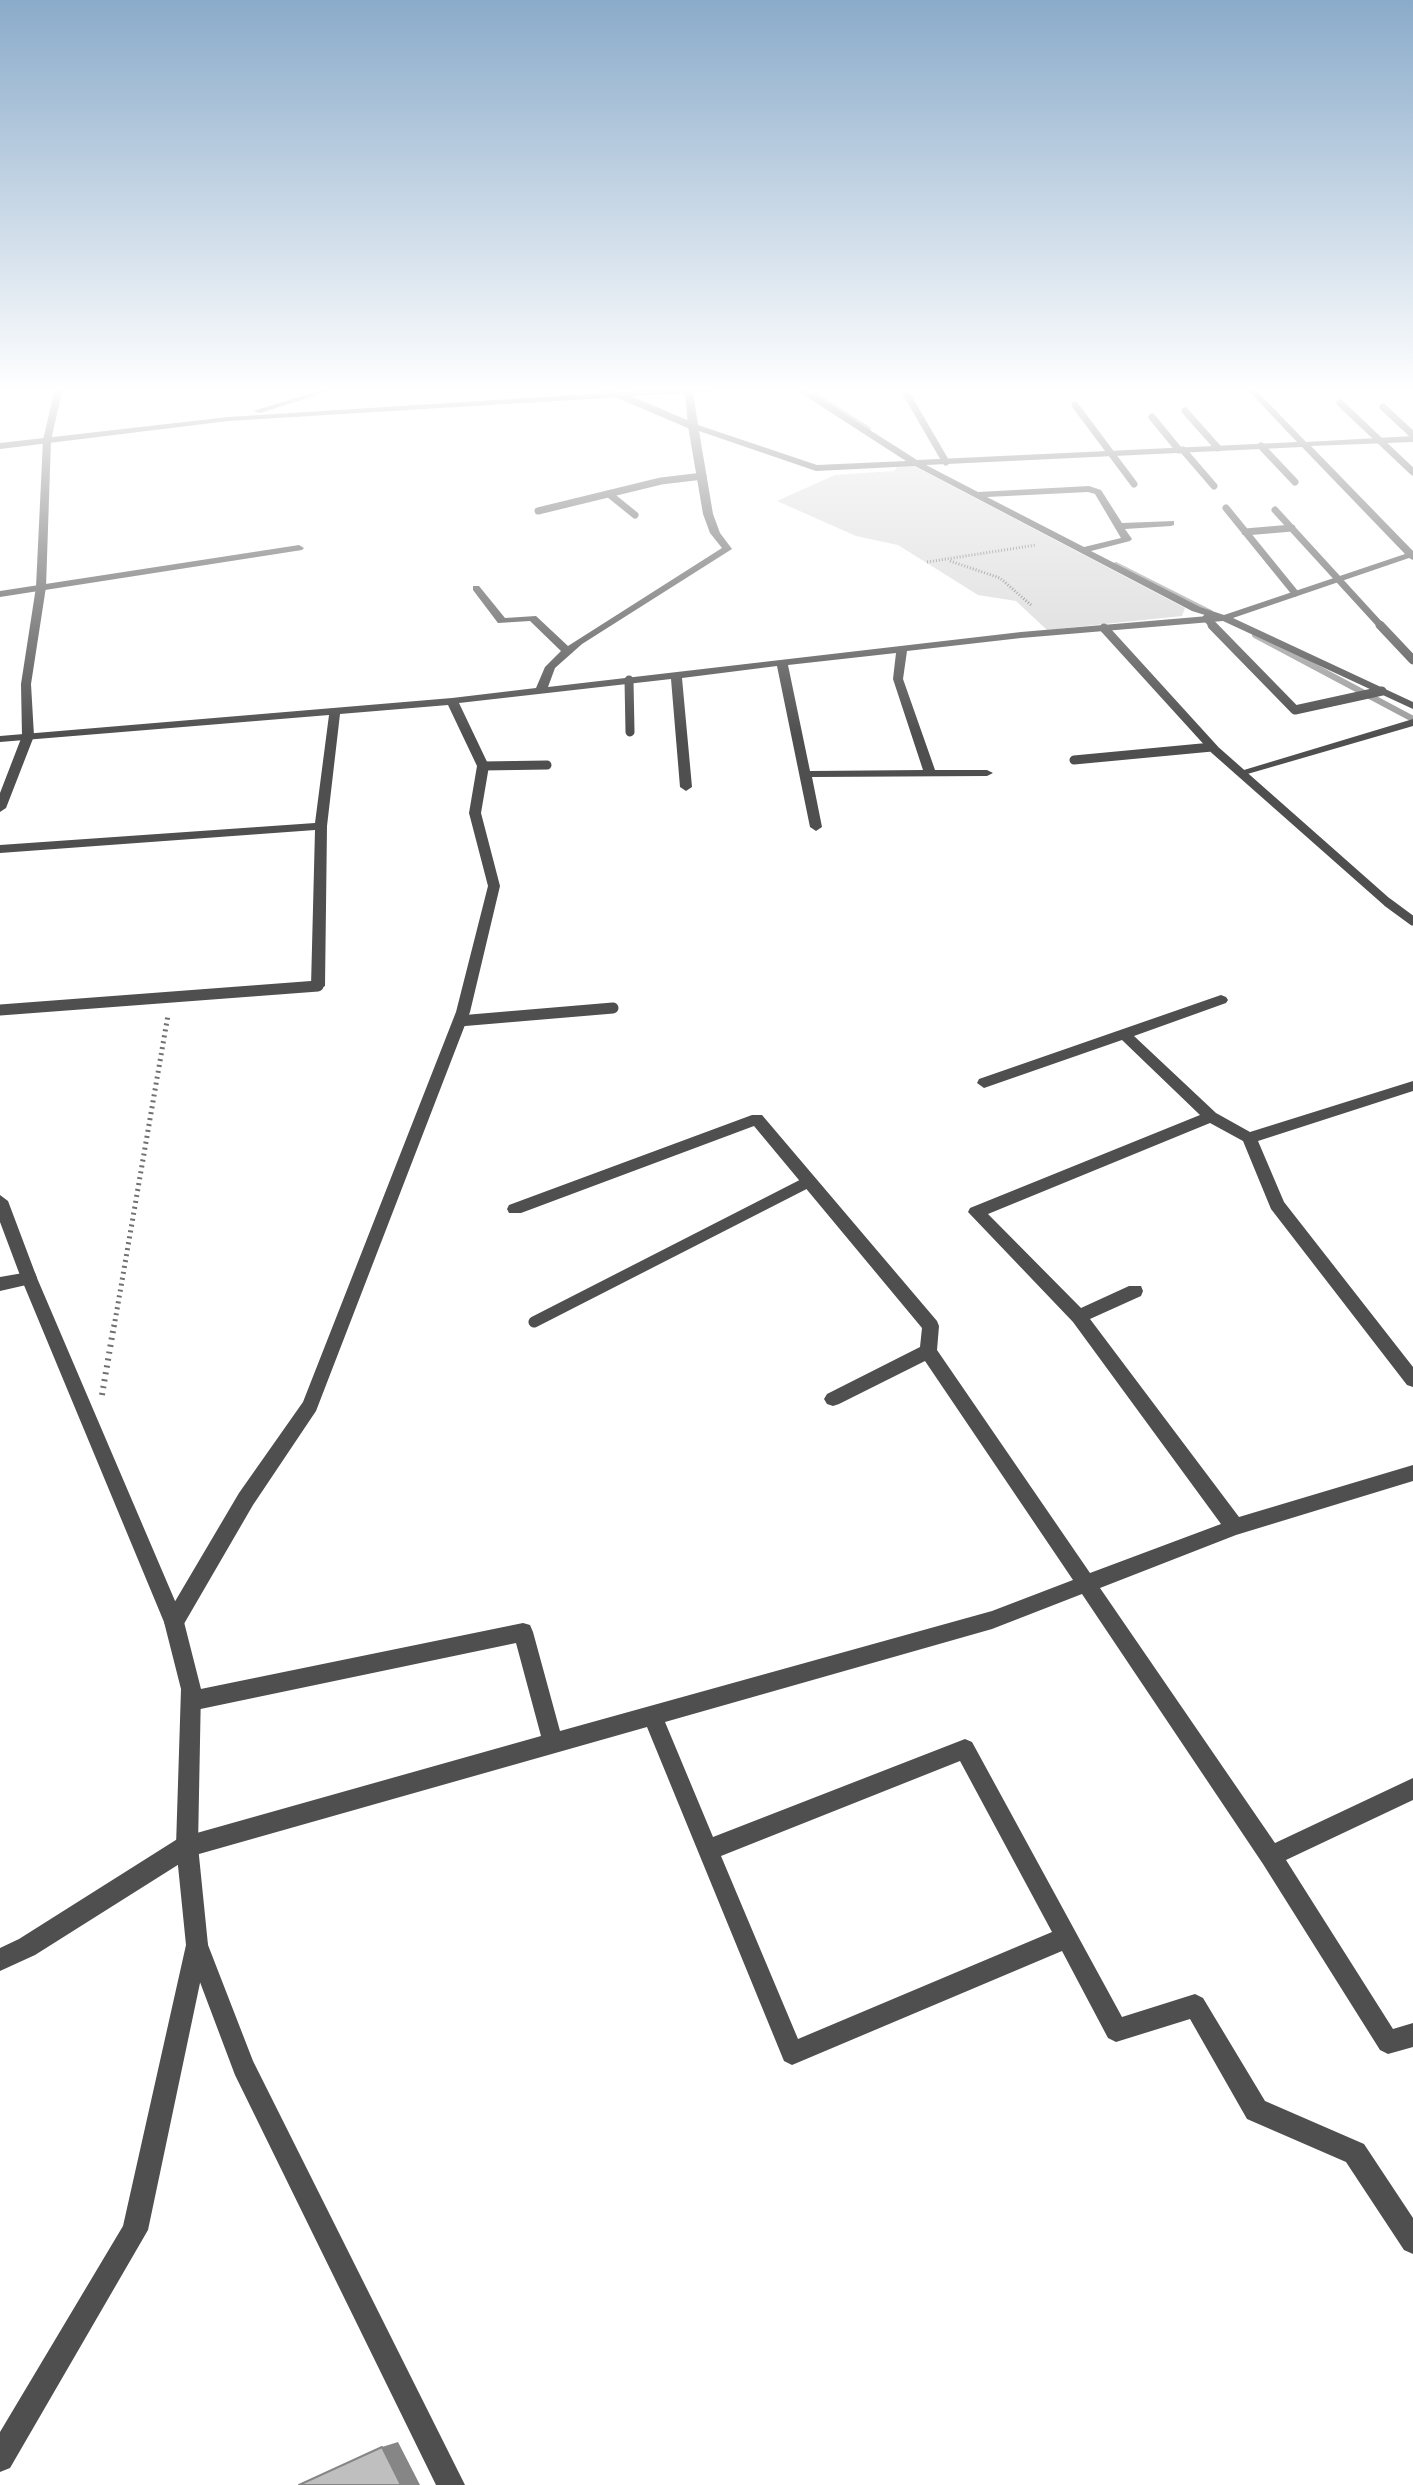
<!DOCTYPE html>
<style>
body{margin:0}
canvas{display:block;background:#fff}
</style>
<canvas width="1413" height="2485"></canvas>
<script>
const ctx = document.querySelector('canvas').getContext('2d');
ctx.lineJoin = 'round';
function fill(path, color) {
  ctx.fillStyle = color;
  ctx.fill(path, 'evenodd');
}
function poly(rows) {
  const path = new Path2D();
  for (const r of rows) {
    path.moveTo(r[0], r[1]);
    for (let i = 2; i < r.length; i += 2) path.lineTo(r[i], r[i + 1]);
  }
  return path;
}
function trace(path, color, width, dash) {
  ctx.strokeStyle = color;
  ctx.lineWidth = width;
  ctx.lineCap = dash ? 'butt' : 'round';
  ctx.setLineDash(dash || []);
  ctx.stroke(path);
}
fill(poly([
 [898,466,914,466,1185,608,1182,616,1047,630,1016,601,978,595,898,545,856,536,777,501,835,475,894,471]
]), '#d6d6d6');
trace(poly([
 [806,388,869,429],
 [1116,564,1211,612]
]), '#9d9d9d', 4);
trace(poly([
 [1255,635,1413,719]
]), '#9d9d9d', 6);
trace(poly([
 [950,561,1000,578,1031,605],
 [927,562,1036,545]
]), '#717171', 3, [1, 2]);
trace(poly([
 [114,1327,168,1015]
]), '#717171', 5, [2, 4]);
trace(poly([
 [102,1395,114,1325]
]), '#717171', 6, [2, 5]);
trace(poly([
 [603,388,692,426],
 [903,388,946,462],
 [1340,403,1413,472],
 [1075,405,1134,484],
 [1383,407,1413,435],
 [1185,411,1218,448],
 [1152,417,1179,450],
 [1261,446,1295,482],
 [1183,450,1214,486],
 [609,494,635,515],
 [1226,508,1295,593],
 [1275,510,1382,627],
 [538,511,661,481,703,476],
 [1245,532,1292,528],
 [1206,618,1214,627]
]), '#4f4f4f', 7);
trace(poly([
 [1212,625,1295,710,1382,691],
 [1380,625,1413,660],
 [1104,628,1215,750,1387,902,1413,921],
 [629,680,630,732],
 [1074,760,1212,747],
 [483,766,547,765]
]), '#4f4f4f', 9);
trace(poly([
 [0,1010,318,986],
 [459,1021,613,1008],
 [534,1322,810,1181]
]), '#4f4f4f', 11);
fill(poly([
 [328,388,339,388,260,413,253,411,328,388],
 [684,388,804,388,917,460,1297,442,1246,388,1254,388,1306,442,1413,436,1413,442,1311,446,1413,551,1413,560,1409,558,1233,618,1413,702,1413,709,1223,621,1021,638,907,651,903,679,935,770,987,770,993,773,987,776,812,777,822,827,816,831,810,827,777,666,682,678,692,787,686,791,680,787,671,679,459,703,489,766,481,813,500,886,470,1012,316,1411,253,1505,181,1629,174,1631,167,1629,164,1622,167,1615,239,1493,303,1402,456,1012,488,886,469,813,477,766,448,705,340,714,327,826,325,986,318,990,311,986,315,830,0,853,0,845,315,823,329,715,0,742,0,736,452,698,536,688,545,667,561,651,530,621,498,623,473,590,473,586,479,586,505,618,536,616,568,646,722,548,710,533,703,514,688,426,685,393,228,421,0,449,0,443,228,417,684,388],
 [794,390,796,390,906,461,817,465,698,425,693,392,794,390],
 [699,431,816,471,915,466,1192,611,1208,616,1021,632,548,687,555,668,582,644,732,549,720,533,713,514,699,431],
 [1302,447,1405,554,1224,615,1200,607,1091,551,1130,541,1132,539,1125,529,1171,526,1174,525,1174,521,1122,523,1101,490,1089,486,978,492,926,465,1302,447],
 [1088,492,1095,494,1121,538,1084,547,987,497,1088,492],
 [896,653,893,679,923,770,810,771,788,665,896,653],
 [299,545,304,548,302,550,0,597,0,591,299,545],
 [1413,719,1413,726,1244,775,1234,773,1413,719],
 [1221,995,1226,997,1228,1000,1226,1003,1134,1036,1216,1113,1250,1132,1413,1081,1413,1091,1258,1141,1284,1202,1413,1367,1413,1387,1407,1385,1271,1209,1243,1141,1210,1123,988,1214,1081,1308,1129,1286,1141,1286,1143,1291,1141,1296,1090,1319,1239,1517,1413,1465,1413,1481,1236,1535,1100,1588,1275,1843,1413,1778,1413,1800,1286,1860,1393,2029,1413,2023,1413,2047,1388,2054,1380,2050,1263,1864,1082,1594,992,1629,665,1722,713,1837,965,1739,972,1742,1122,2017,1195,1994,1203,1998,1265,2101,1364,2144,1413,2218,1413,2254,1404,2250,1346,2162,1247,2119,1190,2019,1116,2042,1108,2038,1062,1951,792,2065,784,2061,647,1727,192,1856,35,1955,0,1971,0,1948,19,1939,179,1838,541,1736,516,1643,191,1711,184,1708,181,1701,184,1694,191,1691,523,1623,530,1625,533,1632,560,1731,992,1611,1073,1580,925,1361,839,1404,833,1406,827,1404,824,1399,827,1394,920,1347,922,1328,754,1126,521,1213,509,1213,507,1209,509,1205,752,1115,762,1115,937,1321,939,1326,937,1350,1090,1573,1221,1524,1073,1322,968,1212,970,1208,1200,1115,1122,1040,984,1088,977,1083,979,1079,1221,995],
 [960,1761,1052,1932,798,2039,721,1856,960,1761],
 [29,1272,35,1273,37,1278,35,1283,0,1291,0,1277,29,1272],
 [197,1934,205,1937,208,1945,148,2230,10,2468,0,2472,0,2432,123,2226,186,1945,189,1937,197,1934]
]), '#4f4f4f');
fill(poly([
 [55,388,63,388,51,440,46,587,31,684,34,736,6,808,0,812,0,793,22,736,21,684,36,587,43,440,55,388],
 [0,1195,8,1201,37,1278,184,1622,201,1689,198,1846,208,1945,253,2061,465,2485,436,2485,235,2075,186,1945,176,1846,181,1689,164,1622,21,1278,0,1222,0,1195]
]), '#4f4f4f');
fill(poly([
 [398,2442,420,2485,401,2485,382,2447]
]), '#868686');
const building = poly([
 [382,2447,401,2485,299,2485,382,2447]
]);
fill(building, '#bfbfbf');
trace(building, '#868686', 2);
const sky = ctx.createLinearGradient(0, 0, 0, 736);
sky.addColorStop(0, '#8aabca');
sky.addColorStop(0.53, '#fff');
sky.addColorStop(1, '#ffffff00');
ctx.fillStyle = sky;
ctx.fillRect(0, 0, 1413, 736);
</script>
